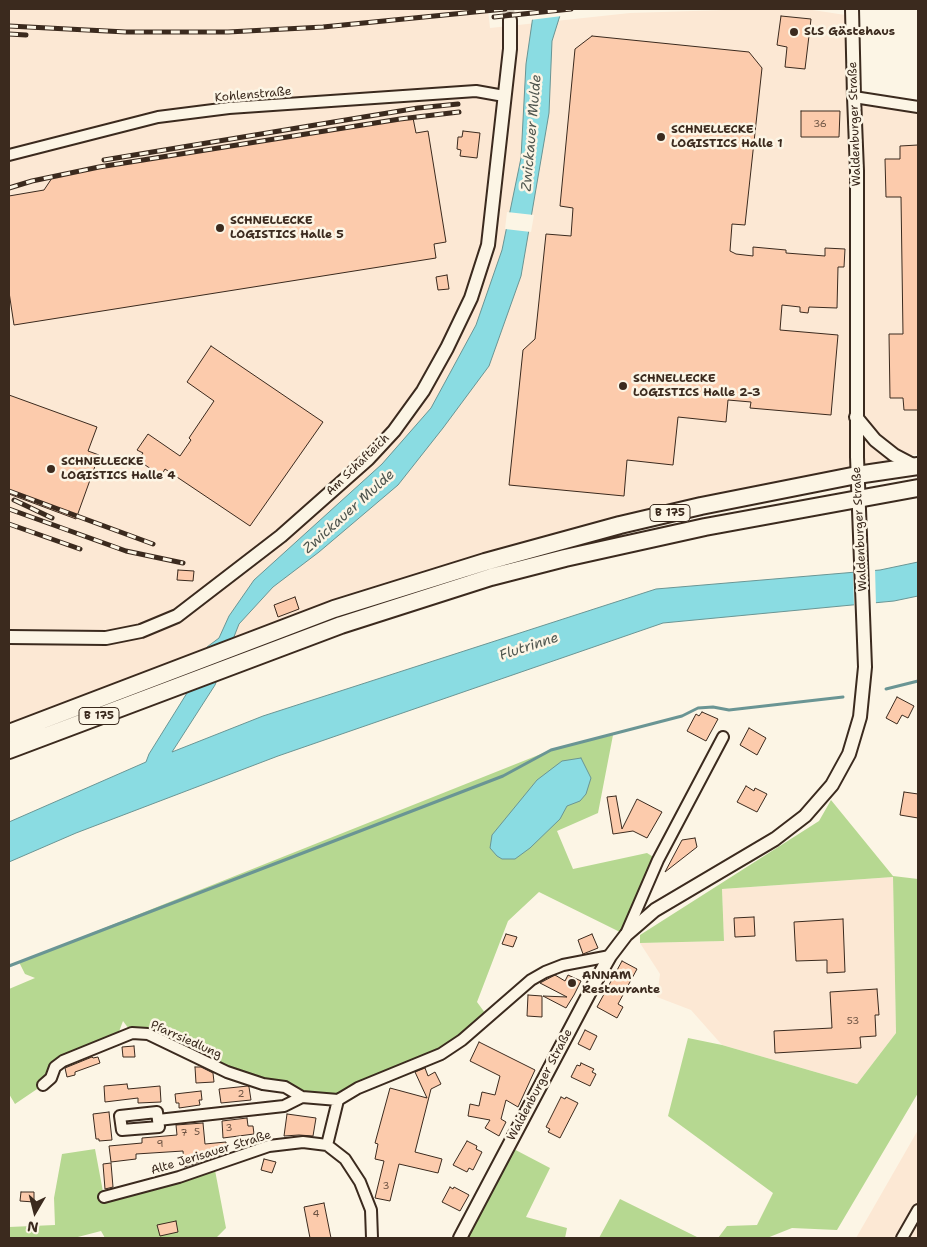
<!DOCTYPE html>
<meta charset="utf-8">
<style>
body{margin:0}
#map{position:relative;width:927px;height:1247px;overflow:hidden;background:#fcf5e5;font-family:"Shantell Sans",sans-serif}
canvas{display:block}
.frame{position:absolute;inset:0;border:10px solid #3b2a1e;pointer-events:none}
.north{position:absolute;left:10px;top:1187px;width:50px;height:50px;-webkit-text-stroke:4px #fcf5e5;paint-order:stroke;rotate:188deg;font-size:14px;font-weight:700;line-height:20px;text-align:center;color:#3b2a1e}
.north::after{content:'';display:block;margin:auto;width:18px;height:22px;background:#3b2a1e;clip-path:polygon(50% 0,100% 100%,50% 72%,0 100%)}
</style>
<div id="map">
<canvas width="927" height="1247"></canvas>
<div class="frame"></div>
<div class="north">N</div>
</div>
<script>
const ctx = document.querySelector('canvas').getContext('2d');
ctx.lineJoin = 'round';
function fill(path, color) {
  ctx.fillStyle = color;
  ctx.fill(path, 'evenodd');
}
function poly(rows) {
  const path = new Path2D();
  for (const r of rows) {
    path.moveTo(r[0], r[1]);
    for (let i = 2; i < r.length; i += 2) path.lineTo(r[i], r[i + 1]);
  }
  return path;
}
function trace(path, color, width, dash) {
  ctx.strokeStyle = color;
  ctx.lineWidth = width;
  ctx.lineCap = dash ? 'butt' : 'round';
  ctx.setLineDash(dash || []);
  ctx.stroke(path);
}
function drawText(font, color, halo, rows, align = 'center') {
  ctx.font = font + ' "Shantell Sans",sans-serif';
  ctx.lineWidth = 5;
  ctx.setLineDash([]);
  ctx.textBaseline = 'middle';
  ctx.strokeStyle = halo;
  ctx.fillStyle = color;
  for (const [text, x, y, turn = 0] of rows) {
    ctx.save();
    ctx.translate(x, y);
    ctx.rotate((+turn || 0) * Math.PI / 180);
    ctx.textAlign = isNaN(turn) ? turn : align;
    if (halo) ctx.strokeText(text, 0, 0);
    ctx.fillText(text, 0, 0);
    ctx.restore();
  }
}
fill(poly([
 [9,9,488,9,490,28,630,13,756,9,806,9,852,16,854,97,918,108,918,454,800,478,644,514,9,725],
 [893,877,896,1033,857,1084,722,1045,691,1010,657,997,660,974,640,943,724,941,722,889],
 [918,1130,918,1238,856,1238]
]), '#fce8d4');
fill(poly([
 [613,735,598,813,557,831,573,869,647,853,658,860,626,935,539,892,508,921,477,1002,488,1017,462,1040,338,1100,263,1084,148,1034,132,1033,123,1021,117,1037,50,1068,41,1080,43,1085,15,1104,9,1094,9,989,35,978,25,974,19,962,551,750],
 [831,800,893,876,918,879,918,1093,837,1230,792,1228,767,1238,718,1238,727,1226,757,1225,773,1193,668,1116,688,1038,722,1045,857,1084,896,1033,893,877,722,889,724,941,640,943,640,935,819,821],
 [508,1146,550,1168,526,1217,567,1228,565,1238,460,1238],
 [95,1149,104,1197,214,1165,226,1228,216,1238,105,1238,101,1231,74,1238,9,1238,9,1227,55,1225,54,1198,62,1154],
 [620,1199,699,1238,599,1238]
]), '#b6d891');
const water = poly([
 [534,9,562,9,552,41,549,113,521,276,489,366,443,428,398,485,319,552,273,587,239,624,215,685,172,752,263,716,656,589,880,570,918,562,918,596,894,601,663,623,278,756,76,833,9,862,9,822,146,762,149,754,187,693,207,647,219,638,229,616,254,580,382,464,431,408,476,325,502,250,521,158,526,64,534,9],
 [581,758,591,778,586,794,580,801,567,806,560,819,530,848,515,859,502,859,497,856,490,848,492,835,537,780,562,761,581,758]
]);
fill(water, '#8adce2');
trace(water, '#6a9594', 1);
fill(poly([
 [532,9,565,9,562,16,530,20],
 [507,212,534,215,531,232,505,229],
 [875,568,876,605,854,607,853,569]
]), '#fcf5e5');
trace(poly([
 [886,689,918,681],
 [9,966,503,776,551,750,682,716,698,708,713,707,729,710,843,697]
]), '#6a9594', 3);
const building = poly([
 [781,16,811,19,805,69,785,67,787,47,777,45,781,16],
 [592,36,749,52,762,68,745,225,732,224,730,251,736,254,753,256,753,247,786,250,786,253,825,256,825,248,845,249,844,267,838,267,837,308,809,307,808,313,800,312,800,307,782,305,780,330,838,335,831,415,750,408,751,402,728,400,726,422,678,417,673,465,627,460,624,496,509,485,523,350,535,339,546,234,571,236,573,208,560,206,575,49,592,36],
 [801,111,840,111,839,137,801,137,801,111],
 [413,118,416,133,428,131,446,242,434,244,436,258,14,325,9,292,9,196,44,190,54,175,413,118],
 [463,131,480,133,477,158,460,156,461,150,457,149,458,137,462,137,463,131],
 [918,145,918,410,904,410,903,398,890,398,889,334,903,334,901,197,886,197,885,159,900,159,900,146,918,145],
 [447,275,449,289,438,290,436,277,447,275],
 [211,346,323,422,250,526,165,469,161,476,138,460,143,453,137,450,148,434,180,456,191,440,189,438,214,401,187,382,211,346],
 [9,395,97,427,88,451,99,455,76,519,9,494,9,395],
 [178,570,194,571,193,581,177,580,178,570],
 [295,597,299,609,278,617,274,605,295,597],
 [897,697,914,706,908,718,902,715,897,724,886,718,897,697],
 [702,712,718,719,706,741,687,731,696,714,699,716,702,712],
 [749,728,766,738,757,755,740,745,749,728],
 [746,786,754,791,755,788,767,794,757,812,737,802,746,786],
 [904,792,918,794,918,818,900,815,904,792],
 [616,796,622,829,637,799,662,812,647,838,633,831,613,834,607,797,616,796],
 [695,838,697,847,665,872,682,840,695,838],
 [754,917,755,936,735,937,734,918,754,917],
 [843,919,845,972,827,973,827,960,796,961,794,922,843,919],
 [506,934,517,937,513,947,502,944,506,934],
 [592,934,598,948,583,954,578,940,592,934],
 [622,961,637,969,618,1004,623,1007,617,1018,597,1007,622,961],
 [555,975,565,981,568,975,581,981,574,995,566,1008,543,996,567,997,540,983,555,975],
 [877,989,879,1015,875,1015,876,1036,860,1037,861,1048,775,1053,774,1031,832,1028,830,992,877,989],
 [528,995,542,996,542,1017,527,1016,528,995],
 [585,1030,597,1036,590,1050,578,1044,585,1030],
 [479,1042,535,1070,518,1107,506,1100,501,1119,506,1122,499,1136,485,1128,490,1120,468,1116,470,1104,479,1106,482,1092,495,1095,500,1076,470,1061,479,1042],
 [134,1046,135,1057,123,1057,122,1047,134,1046],
 [92,1057,93,1058,98,1057,100,1063,75,1072,75,1075,67,1077,65,1068,92,1057],
 [581,1063,594,1069,592,1072,596,1074,590,1086,571,1077,577,1065,580,1066,581,1063],
 [195,1067,201,1067,213,1073,214,1082,196,1083,195,1067],
 [425,1068,428,1076,435,1072,441,1084,431,1089,415,1152,442,1159,438,1173,399,1164,390,1201,375,1198,384,1161,375,1159,378,1144,375,1143,390,1088,427,1098,415,1072,425,1068],
 [127,1084,128,1089,160,1086,161,1102,138,1103,138,1098,105,1102,104,1086,127,1084],
 [248,1086,249,1087,251,1100,221,1103,219,1089,248,1086],
 [201,1091,202,1100,199,1100,200,1105,179,1108,179,1103,176,1103,175,1094,201,1091],
 [561,1097,565,1099,566,1097,578,1103,560,1138,548,1132,550,1129,546,1127,561,1097],
 [109,1112,112,1140,99,1141,99,1139,96,1139,93,1114,109,1112],
 [287,1114,316,1118,313,1136,299,1135,284,1136,287,1114],
 [247,1118,248,1126,253,1126,254,1134,223,1138,222,1121,247,1118],
 [203,1123,205,1144,226,1142,227,1153,184,1167,183,1151,136,1154,136,1159,111,1162,109,1146,142,1143,142,1138,177,1135,176,1125,203,1123],
 [467,1141,477,1146,476,1149,482,1152,473,1170,469,1168,467,1172,453,1165,467,1141],
 [264,1159,276,1162,272,1173,261,1170,264,1159],
 [111,1163,113,1187,105,1189,103,1164,111,1163],
 [450,1187,453,1189,454,1187,469,1195,460,1211,442,1202,450,1187],
 [21,1192,34,1192,34,1202,20,1201,21,1192],
 [324,1203,331,1238,310,1238,304,1207,324,1203],
 [176,1221,178,1232,160,1236,157,1225,176,1221]
]);
fill(building, '#fccbac');
trace(building, '#3b2a1e', 1);
trace(poly([
 [508,9,510,20]
]), '#d5ccbd', 12, [12, 6]);
const minor = poly([
 [854,97,918,107],
 [9,155,158,117,229,108,476,91,504,96],
 [626,934,658,860,723,737],
 [43,1085,51,1078,55,1067,63,1061,132,1033,148,1034,227,1072,263,1084,285,1087,302,1097,338,1100],
 [158,1120,157,1112,120,1116,122,1130,159,1127,158,1120,284,1106,302,1097],
 [327,1145,338,1100,358,1088,441,1054,462,1040,531,980,545,972,563,965,610,956],
 [104,1197,179,1177,269,1146,303,1142,327,1145,345,1159,360,1182,371,1210,372,1238],
 [902,1238,918,1210]
]);
const tertiary = poly([
 [856,417,875,440,894,455,915,466],
 [9,637,106,638,141,631,177,616,281,536,368,459,394,431,423,391,447,348,471,298,488,245,510,49,510,20],
 [460,1238,593,986,610,956,626,935,655,910,775,839,805,816,832,785,849,754,860,717,865,667,857,457,857,171,854,97,852,9]
]);
const primary = poly([
 [9,733,334,609,485,562,620,525,701,506,857,475,918,466],
 [9,750,341,625,491,577,565,558,705,527,918,488]
]);
trace(minor, '#3b2a1e', 14);
trace(tertiary, '#3b2a1e', 16);
trace(primary, '#3b2a1e', 20);
trace(minor, '#fcf5e5', 10);
trace(tertiary, '#fcf5e5', 12);
trace(primary, '#fcf5e5', 16);
const rail = poly([
 [494,17,571,9],
 [9,26,126,32,228,32,323,27,505,9],
 [9,34,26,35],
 [104,160,418,108,458,104],
 [9,188,32,181,99,167,400,119,459,112],
 [9,491,153,544],
 [14,500,52,518],
 [9,509,126,551,183,563],
 [9,524,80,549]
]);
trace(rail, '#3b2a1e', 5);
trace(rail, '#fcf5e5', 3, [9]);
for (const [x, y, r, color] of [
 [794,32,5,"#3b2a1e"],
 [661,137,5,"#3b2a1e"],
 [220,228,5,"#3b2a1e"],
 [623,386,5,"#3b2a1e"],
 [51,469,5,"#3b2a1e"],
 [572,983,5,"#3b2a1e"]
]) {
  const dot = new Path2D();
  dot.arc(x, y, r, 0, 2 * Math.PI);
  ctx.fillStyle = color;
  ctx.fill(dot);
  trace(dot, '#fcf5e5', 2);
}
drawText('10px', '#6b5242', null, [
 ["36",820,124],
 ["53",853,1021],
 ["2",241,1094],
 ["3",229,1128],
 ["5",197,1132],
 ["7",184,1133],
 ["9",160,1144],
 ["3",386,1186],
 ["4",316,1214]
]);
for (const [x, y, w] of [
 [670,513,40],
 [99,716,40]
]) {
  const box = new Path2D();
  box.roundRect(x - w / 2, y - 8.5, w, 17, 4);
  ctx.fillStyle = '#fcf5e5';
  ctx.fill(box);
  trace(box, '#3b2a1e', 1);
}
drawText('bold 11px', '#3b2a1e', null, [
 ["B 175",670,513],
 ["B 175",99,716]
]);
drawText('bold 12px', '#3b2a1e', '#fcf5e5', [
 ["SLS Gästehaus",804,32],
 ["SCHNELLECKE",671,130],
 ["LOGISTICS Halle 1",671,144],
 ["SCHNELLECKE",230,221],
 ["LOGISTICS Halle 5",230,235],
 ["SCHNELLECKE",633,379],
 ["LOGISTICS Halle 2-3",633,393],
 ["SCHNELLECKE",61,462],
 ["LOGISTICS Halle 4",61,476],
 ["ANNAM",582,976],
 ["Restaurante",582,990]
], 'left');
drawText('12px', '#3b2a1e', '#fcf5e5', [
 ["Kohlenstraße",253,95,-5],
 ["Waldenburger Straße",855,124,-92],
 ["Am Schafteich",358,465,-44],
 ["Waldenburger Straße",860,529,-93],
 ["Pfarrsiedlung",186,1040,24],
 ["Waldenburger Straße",540,1085,-62],
 ["Alte Jerisauer Straße",211,1153,-17]
]);
drawText('italic 14px', '#4f564f', '#fcf5e5', [
 ["Zwickauer Mulde",532,133,-85],
 ["Zwickauer Mulde",349,512,-42],
 ["Flutrinne",529,647,-18]
]);
</script>
